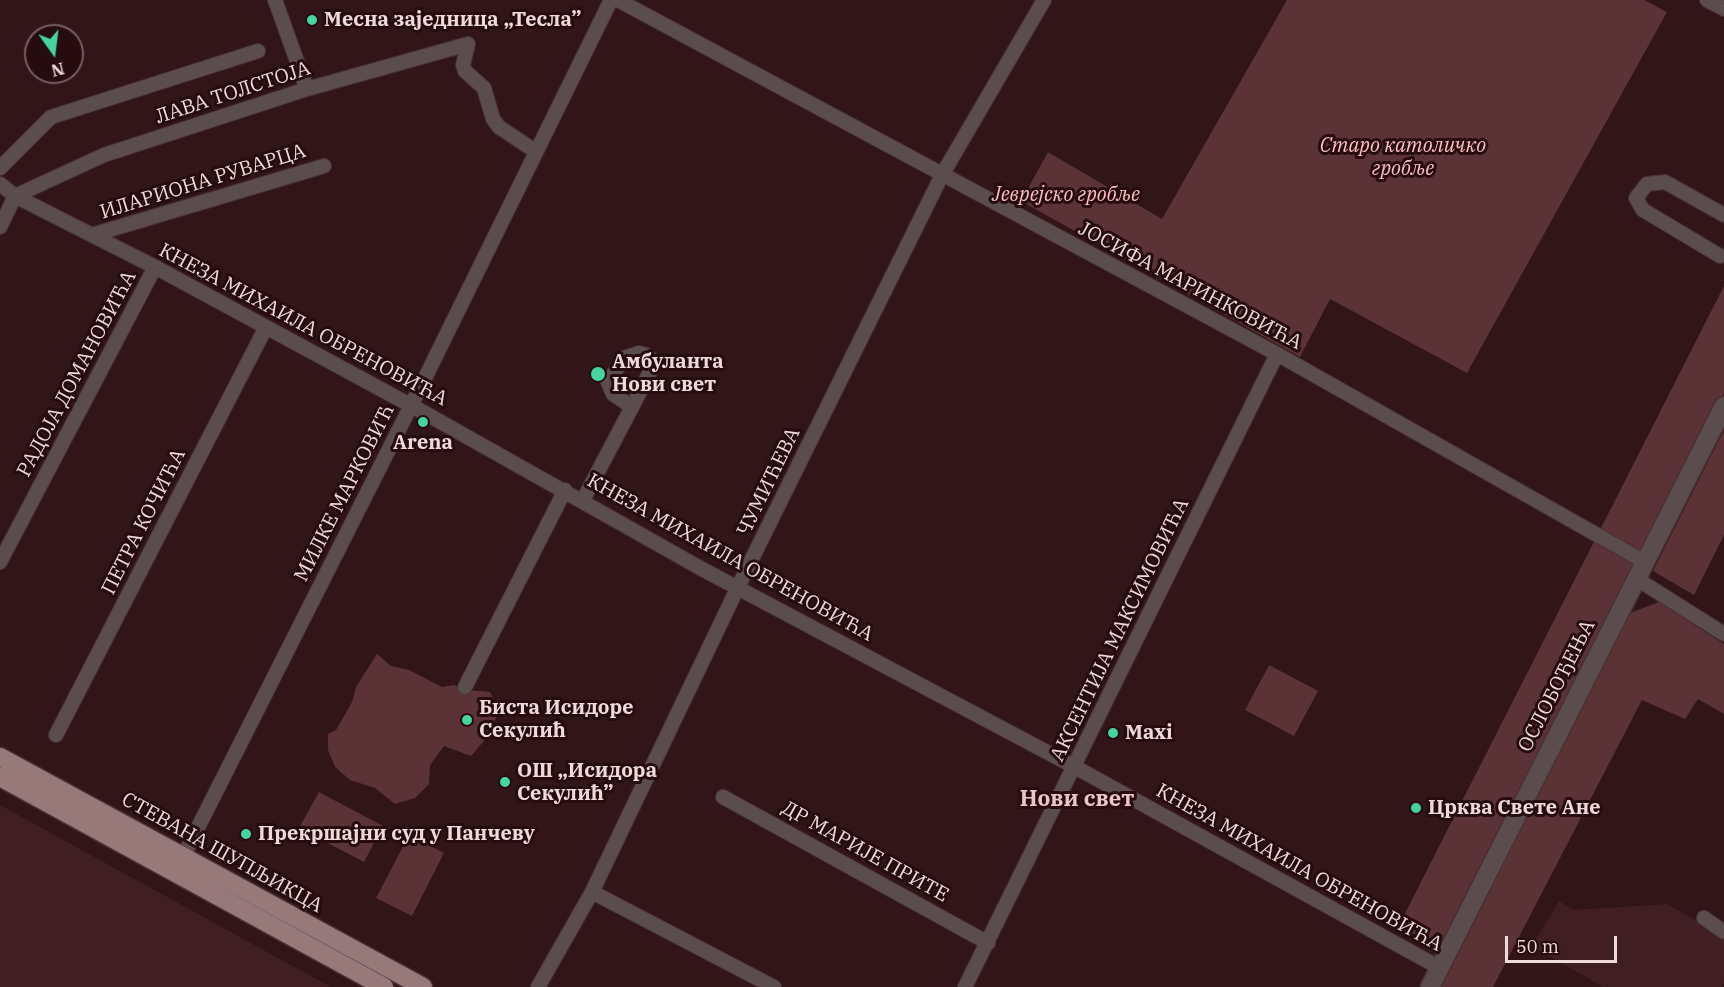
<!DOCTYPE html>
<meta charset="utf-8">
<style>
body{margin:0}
#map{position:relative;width:1724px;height:987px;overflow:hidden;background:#311518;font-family:"IBM Plex Serif",serif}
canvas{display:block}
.north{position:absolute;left:24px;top:24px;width:60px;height:60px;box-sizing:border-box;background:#260c0f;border:2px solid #765e61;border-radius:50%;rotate:166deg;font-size:16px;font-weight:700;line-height:24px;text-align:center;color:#eedadb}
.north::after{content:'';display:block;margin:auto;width:21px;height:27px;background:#45d49f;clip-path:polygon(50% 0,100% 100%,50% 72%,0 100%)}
.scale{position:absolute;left:1505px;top:936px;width:112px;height:27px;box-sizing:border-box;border:3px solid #eedadb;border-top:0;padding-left:8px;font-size:18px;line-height:21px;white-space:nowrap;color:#eedadb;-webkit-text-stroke:4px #260c0f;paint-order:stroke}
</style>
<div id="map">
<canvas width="1724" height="987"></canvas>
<div class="north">N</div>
<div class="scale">50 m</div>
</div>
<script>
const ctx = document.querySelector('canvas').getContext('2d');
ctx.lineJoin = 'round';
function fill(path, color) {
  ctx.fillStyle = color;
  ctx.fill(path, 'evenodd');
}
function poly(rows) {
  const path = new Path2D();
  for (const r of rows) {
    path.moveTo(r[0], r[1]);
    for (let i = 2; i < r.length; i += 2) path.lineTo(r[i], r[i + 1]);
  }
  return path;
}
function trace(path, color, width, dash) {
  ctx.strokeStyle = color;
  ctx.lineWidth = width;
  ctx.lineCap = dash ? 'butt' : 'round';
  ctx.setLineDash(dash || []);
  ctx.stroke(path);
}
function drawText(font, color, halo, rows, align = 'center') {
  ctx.font = font + ' "IBM Plex Serif",serif';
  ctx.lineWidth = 6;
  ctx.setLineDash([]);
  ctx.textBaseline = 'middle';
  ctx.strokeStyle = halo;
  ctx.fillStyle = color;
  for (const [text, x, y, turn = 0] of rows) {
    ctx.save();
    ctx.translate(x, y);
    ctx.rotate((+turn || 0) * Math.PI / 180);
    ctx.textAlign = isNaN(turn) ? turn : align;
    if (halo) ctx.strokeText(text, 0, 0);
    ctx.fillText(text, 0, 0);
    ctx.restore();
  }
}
fill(poly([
 [0,805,331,987,0,987],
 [1559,901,1574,910,1667,904,1724,937,1724,983,1721,987,1603,987,1532,946]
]), '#401e22');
fill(poly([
 [1287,0,1644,0,1667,12,1467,373,1330,299,1300,357,1021,201,1048,152,1162,219],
 [1724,286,1724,393,1439,956,1396,931],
 [1724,430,1724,535,1694,595,1653,571],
 [1659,602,1724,644,1724,714,1698,699,1685,719,1642,700,1493,987,1441,987,1630,613],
 [377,654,391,666,409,670,442,687,454,685,467,690,490,692,499,710,489,735,471,756,444,746,430,765,429,784,415,798,395,804,375,788,350,780,335,767,328,750,328,734,336,730,352,702,356,687],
 [1269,665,1318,691,1294,736,1245,710],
 [319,792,383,826,364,862,299,828],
 [409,835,444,853,412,916,376,898]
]), '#5b3236');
const minor = poly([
 [275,0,307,89],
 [618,0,1277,354,1645,562],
 [1707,0,1724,9],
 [0,168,51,117,258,51],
 [0,184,15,196,155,267,423,412,702,569,1075,767,1440,968],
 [15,196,104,155,307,89,468,44,463,65,465,71,484,88,493,119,499,127,535,151],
 [0,227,15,196],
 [92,235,324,166],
 [1720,256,1643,210,1636,198,1647,184,1665,182,1724,215],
 [583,500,632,407,652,368,652,360,646,355,639,353,624,358,608,382,613,394,632,407],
 [0,562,155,267],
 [1637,579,1724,634],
 [465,687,565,490],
 [56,735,266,327],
 [723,797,988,943],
 [179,865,426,376,611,0],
 [592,892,774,987],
 [1704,918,1724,932],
 [538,987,592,892,738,587,942,175,1044,0],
 [965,987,1277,354]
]);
const tertiary = poly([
 [1430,987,1724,406]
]);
const primary = poly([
 [0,757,423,987],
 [0,777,384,987]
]);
trace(minor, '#4b3133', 16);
trace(tertiary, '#4b3133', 21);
trace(primary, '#4b3133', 21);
trace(minor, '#5b4c4d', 14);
trace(tertiary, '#5b4c4d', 18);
trace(primary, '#97797a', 18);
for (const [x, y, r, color] of [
 [312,20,6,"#45d49f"],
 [598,374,8,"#45d49f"],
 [423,422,6,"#45d49f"],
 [467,720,6,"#45d49f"],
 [1113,733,6,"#45d49f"],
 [505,782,6,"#45d49f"],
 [1416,808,6,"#45d49f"],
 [246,834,6,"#45d49f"]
]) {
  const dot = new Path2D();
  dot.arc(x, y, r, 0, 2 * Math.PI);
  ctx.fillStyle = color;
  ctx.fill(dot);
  trace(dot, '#260c0f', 2);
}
drawText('bold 20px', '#eedadb', '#260c0f', [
 ["Месна заједница „Тесла”",324,20],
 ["Амбуланта",612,362],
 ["Нови свет",612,385],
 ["Arena",423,443,"center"],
 ["Биста Исидоре",479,708],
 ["Секулић",479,731],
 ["Maxi",1125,733],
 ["ОШ „Исидора",517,771],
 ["Секулић”",517,794],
 ["Црква Свете Ане",1428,808],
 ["Прекршајни суд у Панчеву",258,834]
], 'left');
drawText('20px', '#eedadb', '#260c0f', [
 ["ЛАВА ТОЛСТОЈА",233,93,-18],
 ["ИЛАРИОНА РУВАРЦА",203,182,-17],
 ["ЈОСИФА МАРИНКОВИЋА",1190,286,28],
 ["КНЕЗА МИХАИЛА ОБРЕНОВИЋА",303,325,28],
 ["РАДОЈА ДОМАНОВИЋА",77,374,-62],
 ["ЧУМИЋЕВА",769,482,-64],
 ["МИЛКЕ МАРКОВИЋ",345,493,-63],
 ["ПЕТРА КОЧИЋА",144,522,-63],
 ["КНЕЗА МИХАИЛА ОБРЕНОВИЋА",730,558,29],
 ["АКСЕНТИЈА МАКСИМОВИЋА",1120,630,-64],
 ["ОСЛОБОЂЕЊА",1557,686,-63],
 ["ДР МАРИЈЕ ПРИТЕ",865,852,29],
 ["СТЕВАНА ШУПЉИКЦА",222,853,29],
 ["КНЕЗА МИХАИЛА ОБРЕНОВИЋА",1299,868,29]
]);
drawText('italic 20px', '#fdbec2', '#260c0f', [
 ["Старо католичко",1403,146],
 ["гробље",1403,169],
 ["Јеврејско гробље",1066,195]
]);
drawText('bold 22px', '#ecc5c8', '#260c0f', [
 ["Нови свет",1077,800]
]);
</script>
